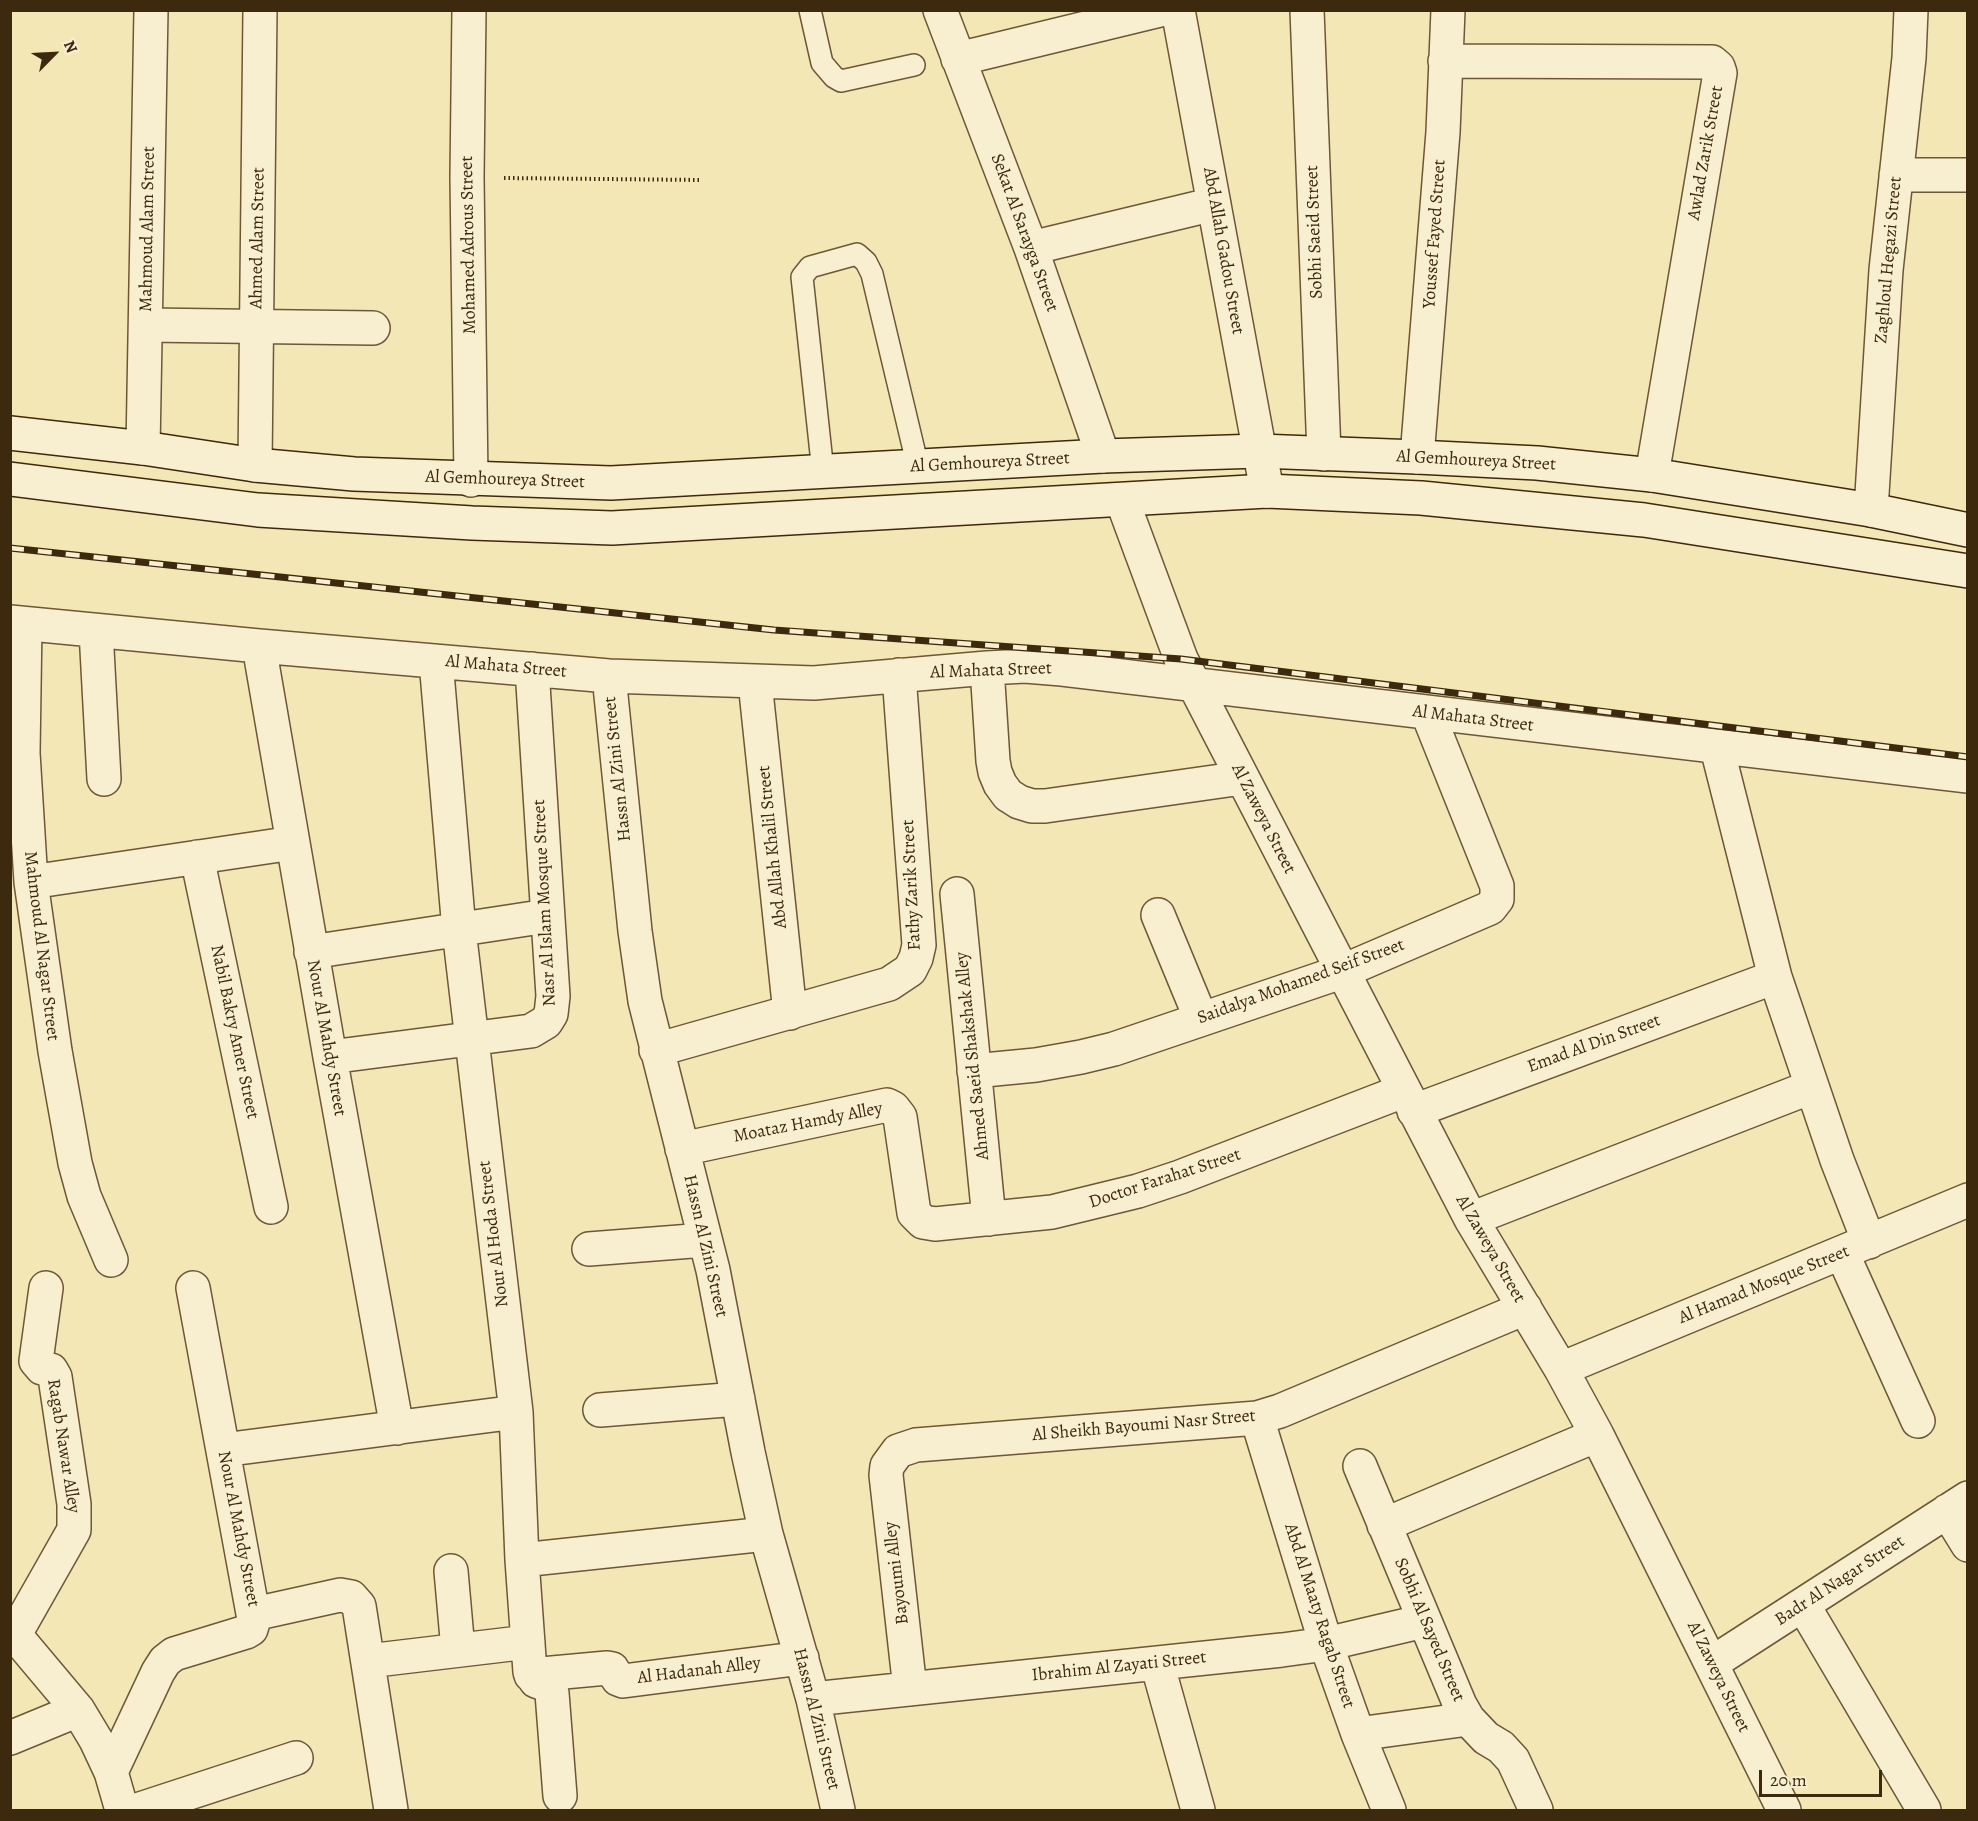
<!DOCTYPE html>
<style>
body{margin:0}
#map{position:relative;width:1978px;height:1821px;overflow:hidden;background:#f4e7b6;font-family:Alegreya,serif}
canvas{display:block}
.frame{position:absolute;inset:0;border:12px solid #3d290d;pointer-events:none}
.north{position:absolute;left:24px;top:24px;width:60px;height:60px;-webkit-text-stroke:4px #f8efd0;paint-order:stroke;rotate:66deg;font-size:16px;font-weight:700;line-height:24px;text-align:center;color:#3d290d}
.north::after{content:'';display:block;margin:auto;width:21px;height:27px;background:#3d290d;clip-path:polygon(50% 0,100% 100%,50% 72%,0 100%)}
.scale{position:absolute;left:1759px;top:1770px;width:123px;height:27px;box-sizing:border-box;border:3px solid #3d290d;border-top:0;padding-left:8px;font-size:18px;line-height:21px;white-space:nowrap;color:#3d290d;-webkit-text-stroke:4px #f8efd0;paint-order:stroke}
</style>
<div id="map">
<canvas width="1978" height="1821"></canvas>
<div class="frame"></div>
<div class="north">N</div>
<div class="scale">20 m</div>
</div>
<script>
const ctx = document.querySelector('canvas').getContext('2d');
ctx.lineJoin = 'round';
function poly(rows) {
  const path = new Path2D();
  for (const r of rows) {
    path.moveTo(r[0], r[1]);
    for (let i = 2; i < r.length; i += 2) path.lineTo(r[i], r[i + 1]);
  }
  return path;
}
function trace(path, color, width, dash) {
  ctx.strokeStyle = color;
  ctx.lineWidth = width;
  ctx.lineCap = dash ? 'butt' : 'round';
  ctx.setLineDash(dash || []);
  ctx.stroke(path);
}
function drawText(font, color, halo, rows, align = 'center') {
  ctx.font = font + ' Alegreya,serif';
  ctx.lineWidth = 4.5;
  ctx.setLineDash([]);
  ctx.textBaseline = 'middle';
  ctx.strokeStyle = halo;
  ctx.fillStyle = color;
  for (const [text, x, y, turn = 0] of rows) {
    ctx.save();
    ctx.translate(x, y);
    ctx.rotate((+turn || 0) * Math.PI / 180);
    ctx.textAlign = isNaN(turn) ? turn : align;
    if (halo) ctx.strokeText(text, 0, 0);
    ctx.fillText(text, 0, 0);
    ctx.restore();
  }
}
const lane = poly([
 [810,10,822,63,834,77,841,81,914,65],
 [823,472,802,277,810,267,857,254,866,262,872,274,918,467]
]);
const street = poly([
 [469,10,467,177,471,480],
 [940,10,1031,248,1103,456],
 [1178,10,1267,491],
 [1307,10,1324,454],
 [958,59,1160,10],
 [1445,61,1712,62,1718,67,1720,73,1652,475],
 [1896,175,1968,175],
 [1031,248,1214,204],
 [147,325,373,328],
 [143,448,151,10],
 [1417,457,1443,132,1448,10],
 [255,465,260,10],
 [1122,500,1181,659,1471,1219,1561,1369,1597,1435,1784,1810],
 [1871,510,1886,270,1909,58,1911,10],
 [10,622,259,646,609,676,814,683,987,668,1025,666,1062,669,1968,776],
 [25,624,23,753,31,882,55,1051,75,1163,84,1196,111,1260],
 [96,631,104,779],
 [259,646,330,1057,397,1428],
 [436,661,459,930,516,1412,522,1560,530,1672,536,1681,547,1685,552,1693,560,1796],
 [987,668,993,761,995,772,1000,784,1008,795,1019,802,1032,806,1045,806,1242,778],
 [609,676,635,931,645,1001,713,1270,748,1452,766,1534,813,1699,838,1810],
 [755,682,790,1013],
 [1717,748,1775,977,1837,1160,1869,1242],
 [197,857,271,1207],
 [31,882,293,843],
 [957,894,989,1219],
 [1158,915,1201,1019],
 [311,952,547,916],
 [656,1050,889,984,910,970,916,958,919,945,899,675],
 [330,1057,531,1031,546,1022,551,1014,553,996,532,669],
 [974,1071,1036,1065,1081,1057,1114,1049,1341,972,1490,908,1497,899,1497,886,1428,714],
 [1414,1111,1775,977],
 [682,1149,887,1105,893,1108,900,1117,914,1213,923,1222,935,1224,1052,1212,1138,1191,1180,1177,1403,1091],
 [1471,1219,1811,1087],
 [589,1249,705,1240],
 [1842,1253,1918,1421],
 [1561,1369,1968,1200],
 [600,1410,738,1399],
 [1257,1418,1326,1644,1358,1734,1389,1810],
 [223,1450,516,1412],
 [1360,1466,1460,1705,1468,1719,1486,1738,1501,1747,1513,1760,1536,1810],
 [1947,1511,1968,1545],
 [1384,1525,1597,1435],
 [522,1560,766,1534],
 [451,1571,458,1650],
 [1803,1605,1924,1810],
 [254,1614,340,1595,351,1597,359,1606,391,1810],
 [10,1629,78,1710,96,1740,111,1772,122,1810],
 [15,1634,74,1530,74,1504,55,1377,51,1370,42,1368,36,1361,46,1288],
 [368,1661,528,1642],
 [1157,1663,1198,1810],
 [1712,1663,1968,1498],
 [531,1675,607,1668,612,1669,618,1679,623,1681,802,1658],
 [910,1689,886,1475,887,1466,898,1451,916,1445,1257,1418,1280,1411,1525,1308],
 [813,1699,1282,1650,1326,1644,1424,1621],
 [1358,1734,1468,1719],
 [10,1738,78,1710],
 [111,1772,158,1672,165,1661,174,1654,246,1632,251,1629,254,1619,193,1288],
 [137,1810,296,1758]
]);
const secondary = poly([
 [10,433,143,448,255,465,354,474,611,483,1103,456,1259,451,1417,457,1537,463,1652,475,1871,510,1968,530],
 [10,479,258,510,472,523,612,528,1267,491,1421,498,1644,520,1968,571]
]);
trace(lane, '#6b5837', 24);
trace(street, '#6b5837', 36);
trace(secondary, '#3d290d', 36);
trace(poly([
 [504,178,701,180]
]), '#3d290d', 4, [1.5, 3]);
trace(lane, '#f8efd0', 21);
trace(street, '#f8efd0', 33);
trace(secondary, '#f8efd0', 33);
const rail = poly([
 [10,548,774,630,1181,659,1968,757]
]);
trace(rail, '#3d290d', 7);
trace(rail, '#f8efd0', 4.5, [14]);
drawText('18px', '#3d290d', '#f8efd0', [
 ["Awlad Zarik Street",1706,153,-80],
 ["Mahmoud Alam Street",148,229,-89],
 ["Sobhi Saeid Street",1315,232,-92],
 ["Sekat Al Sarayga Street",1024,233,70],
 ["Youssef Fayed Street",1435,234,-86],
 ["Ahmed Alam Street",258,238,-89],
 ["Mohamed Adrous Street",469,245,-91],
 ["Abd Allah Gadou Street",1223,251,80],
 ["Zaghloul Hegazi Street",1889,260,-85],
 ["Al Gemhoureya Street",1476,461,3],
 ["Al Gemhoureya Street",990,463,-3],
 ["Al Gemhoureya Street",505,480,2],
 ["Al Mahata Street",506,667,5],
 ["Al Mahata Street",991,671,-2],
 ["Al Mahata Street",1473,719,7],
 ["Hassn Al Zini Street",618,769,-96],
 ["Al Zaweya Street",1263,819,63],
 ["Abd Allah Khalil Street",773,847,-96],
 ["Fathy Zarik Street",912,885,-93],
 ["Nasr Al Islam Mosque Street",545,903,-93],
 ["Mahmoud Al Nagar Street",41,946,83],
 ["Saidalya Mohamed Seif Street",1301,982,-20],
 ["Nabil Bakry Amer Street",234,1032,78],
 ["Nour Al Mahdy Street",326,1038,80],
 ["Emad Al Din Street",1594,1044,-20],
 ["Ahmed Saeid Shakshak Alley",973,1056,-96],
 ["Moataz Hamdy Alley",808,1123,-11],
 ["Doctor Farahat Street",1165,1179,-18],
 ["Nour Al Hoda Street",494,1234,-97],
 ["Hassn Al Zini Street",705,1246,77],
 ["Al Zaweya Street",1490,1249,60],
 ["Al Hamad Mosque Street",1764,1285,-22],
 ["Al Sheikh Bayoumi Nasr Street",1144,1426,-5],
 ["Ragab Nawar Alley",63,1446,81],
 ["Nour Al Mahdy Street",238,1529,79],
 ["Bayoumi Alley",897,1573,-97],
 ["Badr Al Nagar Street",1840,1581,-33],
 ["Abd Al Maaty Ragab Street",1319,1616,72],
 ["Sobhi Al Sayed Street",1429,1630,67],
 ["Ibrahim Al Zayati Street",1119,1667,-6],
 ["Al Hadanah Alley",699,1671,-7],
 ["Al Zaweya Street",1718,1677,64],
 ["Hassn Al Zini Street",816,1719,76]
]);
</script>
